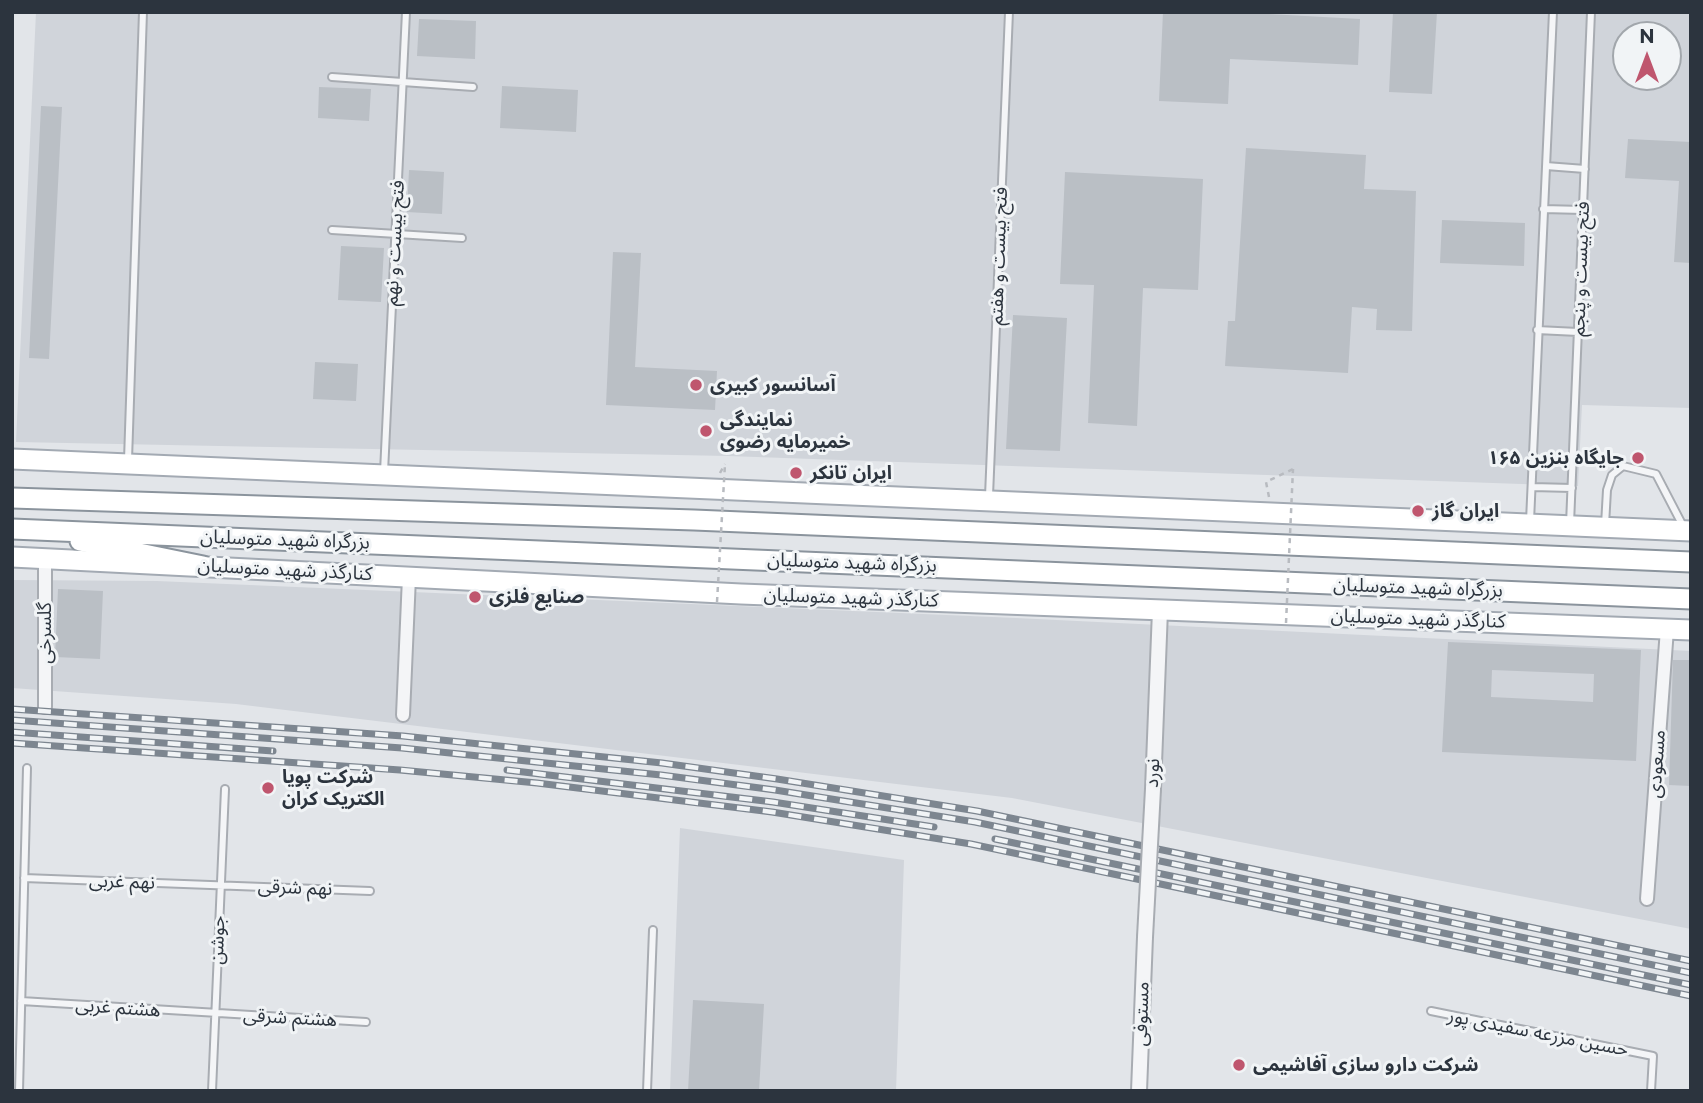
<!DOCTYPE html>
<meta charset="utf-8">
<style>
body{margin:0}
#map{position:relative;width:1703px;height:1103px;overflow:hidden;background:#e2e5e9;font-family:Montserrat,sans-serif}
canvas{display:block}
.frame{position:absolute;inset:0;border:14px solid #2c343e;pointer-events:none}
.north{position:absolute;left:1612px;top:21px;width:70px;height:70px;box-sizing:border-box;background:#f1f4f6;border:2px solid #a2a7ac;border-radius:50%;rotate:0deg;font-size:19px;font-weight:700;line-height:28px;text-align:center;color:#2c343e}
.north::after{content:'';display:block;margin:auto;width:24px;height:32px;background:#bf566e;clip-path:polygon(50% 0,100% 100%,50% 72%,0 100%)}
</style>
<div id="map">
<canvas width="1703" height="1103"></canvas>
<div class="frame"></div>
<div class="north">N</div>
</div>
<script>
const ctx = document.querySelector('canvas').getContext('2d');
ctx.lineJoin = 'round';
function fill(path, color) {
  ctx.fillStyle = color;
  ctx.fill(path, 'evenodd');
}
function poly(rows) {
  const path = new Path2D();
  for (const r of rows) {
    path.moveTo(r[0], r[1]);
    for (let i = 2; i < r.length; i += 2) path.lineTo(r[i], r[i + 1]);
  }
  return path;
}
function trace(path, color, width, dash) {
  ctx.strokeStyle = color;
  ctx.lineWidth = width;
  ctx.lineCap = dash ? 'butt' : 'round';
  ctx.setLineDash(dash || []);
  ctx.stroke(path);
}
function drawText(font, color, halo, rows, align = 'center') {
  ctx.font = font + ' Montserrat,"Noto Sans Arabic",sans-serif';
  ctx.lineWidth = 6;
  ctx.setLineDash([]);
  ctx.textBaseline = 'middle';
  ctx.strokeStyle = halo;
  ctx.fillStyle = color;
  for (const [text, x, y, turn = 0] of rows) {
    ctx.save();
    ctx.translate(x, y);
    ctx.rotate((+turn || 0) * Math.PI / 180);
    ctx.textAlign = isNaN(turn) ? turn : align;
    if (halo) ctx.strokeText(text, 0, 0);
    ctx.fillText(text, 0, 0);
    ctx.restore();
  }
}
fill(poly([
 [36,12,1691,12,1691,408,1582,405,1578,486,728,456,16,442],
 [1626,35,1668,35,1668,77,1626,77],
 [12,580,157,581,1016,618,1691,651,1691,929,1012,798,236,704,12,688],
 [680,828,904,860,896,1091,670,1091]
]), '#d0d4da');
fill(poly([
 [1163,12,1232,12,1360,19,1358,65,1230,59,1228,104,1159,101],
 [1393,12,1437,12,1432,94,1389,92],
 [419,19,476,21,475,59,417,56],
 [502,86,578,90,576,132,500,128],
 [319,87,371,89,369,121,318,118],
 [41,106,62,107,49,359,29,358],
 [1628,139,1691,142,1691,263,1674,262,1679,181,1625,178],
 [1246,148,1366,155,1364,189,1416,191,1412,331,1376,330,1377,309,1352,307,1348,373,1225,366,1228,321,1235,321],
 [409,170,444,172,442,214,407,212],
 [1065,172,1203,179,1198,290,1143,288,1137,426,1088,423,1094,285,1060,284],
 [1442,220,1525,223,1524,266,1440,263],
 [341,246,384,248,381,302,338,300],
 [613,252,641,253,635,367,717,371,715,410,606,405],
 [1013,315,1067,318,1060,451,1006,449],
 [315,362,358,364,356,401,313,399],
 [58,589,103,591,100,659,55,657],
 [1448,642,1641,650,1636,761,1442,752],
 [1492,670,1594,674,1593,702,1491,697],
 [1673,660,1691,660,1691,786,1669,785],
 [693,1000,764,1004,759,1091,688,1091]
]), '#babfc5');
const service = poly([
 [332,77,473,87],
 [1546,166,1585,169],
 [1543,209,1583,210],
 [332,230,462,238],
 [1537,330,1578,332],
 [128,460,143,12],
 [384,472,406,12],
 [1532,487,1572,488],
 [989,496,1009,12],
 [1530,521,1553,12],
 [1570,524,1591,12],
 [1605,525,1607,490,1612,475,1623,466,1656,474,1683,526],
 [24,878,370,891],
 [21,1001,366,1022],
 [1431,1011,1653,1056,1651,1091],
 [19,1091,27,768],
 [212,1091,225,789],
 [647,1091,653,930]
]);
const minor = poly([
 [45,707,45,558],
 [403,715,409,577],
 [1647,899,1667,629]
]);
const tertiary = poly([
 [1153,789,1160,610],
 [1139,1091,1145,937]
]);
const primary = poly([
 [12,459,1691,531],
 [12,557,741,594,1691,630]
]);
const trunk = poly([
 [12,498,694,520,1691,562],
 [12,529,1691,599],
 [80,541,203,566]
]);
trace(service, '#a8acb2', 10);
trace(minor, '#a8acb2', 16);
trace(tertiary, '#a8acb2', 18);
trace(primary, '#a3aab3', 23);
trace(trunk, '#8b949d', 23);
trace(poly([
 [720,473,725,464],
 [1269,497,1266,482,1293,469]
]), '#b8bbc0', 2.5, [5, 5]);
trace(service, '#f4f5f7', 6);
trace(minor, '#f4f5f7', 12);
trace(tertiary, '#f4f5f7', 14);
trace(primary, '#fff', 19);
trace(trunk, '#fff', 19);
const rail = poly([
 [12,709,403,736,662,763,777,779,977,811,1691,961],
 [12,720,402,748,661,775,775,790,975,822,1691,973],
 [12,732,273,751],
 [12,743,400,770,537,783,772,812,971,844,1691,996],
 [507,770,773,802,934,827],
 [995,839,1691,985]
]);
trace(rail, '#7d8690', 7);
trace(rail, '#f1f4f6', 4.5, [13]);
const tertiaryBridge = poly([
 [1145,937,1153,789]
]);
trace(tertiaryBridge, '#a8acb2', 18, []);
trace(poly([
 [717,602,725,464],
 [1286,623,1293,469]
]), '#b8bbc0', 2.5, [5, 5]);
trace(tertiaryBridge, '#f4f5f7', 14);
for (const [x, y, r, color] of [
 [696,385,7,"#bf566e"],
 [706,431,7,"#bf566e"],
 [1638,458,7,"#bf566e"],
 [796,473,7,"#bf566e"],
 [1418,511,7,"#bf566e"],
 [475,597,7,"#bf566e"],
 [268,788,7,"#bf566e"],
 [1239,1065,7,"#bf566e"]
]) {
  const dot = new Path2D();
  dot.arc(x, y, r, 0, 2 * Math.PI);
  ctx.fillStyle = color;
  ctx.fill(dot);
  trace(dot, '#f1f4f6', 2.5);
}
drawText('19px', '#2c343e', '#f1f4f6', [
 ["فتح بیست و نهم",395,243,-87],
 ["فتح بیست و هفتم",999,256,-88],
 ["فتح بیست و پنجم",1581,269,-88],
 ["بزرگراه شهید متوسلیان",285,540,2],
 ["بزرگراه شهید متوسلیان",852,563,2],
 ["کنارگذر شهید متوسلیان",285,570,3],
 ["بزرگراه شهید متوسلیان",1418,588,2],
 ["کنارگذر شهید متوسلیان",851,598,2],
 ["کنارگذر شهید متوسلیان",1418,619,2],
 ["گلسرخی",45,633,-90],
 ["مسعودی",1657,764,-86],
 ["نورد",1153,773,-87],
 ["نهم غربی",122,882,2],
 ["نهم شرقی",295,888,2],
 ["جوشن",218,940,-88],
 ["هشتم غربی",118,1008,4],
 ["مستوفی",1142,1014,-88],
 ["هشتم شرقی",290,1018,3],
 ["حسین مزرعه سفیدی پور",1538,1033,11]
]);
drawText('bold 19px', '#2c343e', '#f1f4f6', [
 ["آسانسور کبیری",710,385],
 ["نمایندگی",720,420],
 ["خمیرمایه رضوی",720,442],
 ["جایگاه بنزین ۱۶۵",1624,458,"right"],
 ["ایران تانکر",810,473],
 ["ایران گاز",1432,511],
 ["صنایع فلزی",489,597],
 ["شرکت پویا",282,777],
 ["الکتریک کران",282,799],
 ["شرکت دارو سازی آفاشیمی",1253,1065]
], 'left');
</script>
